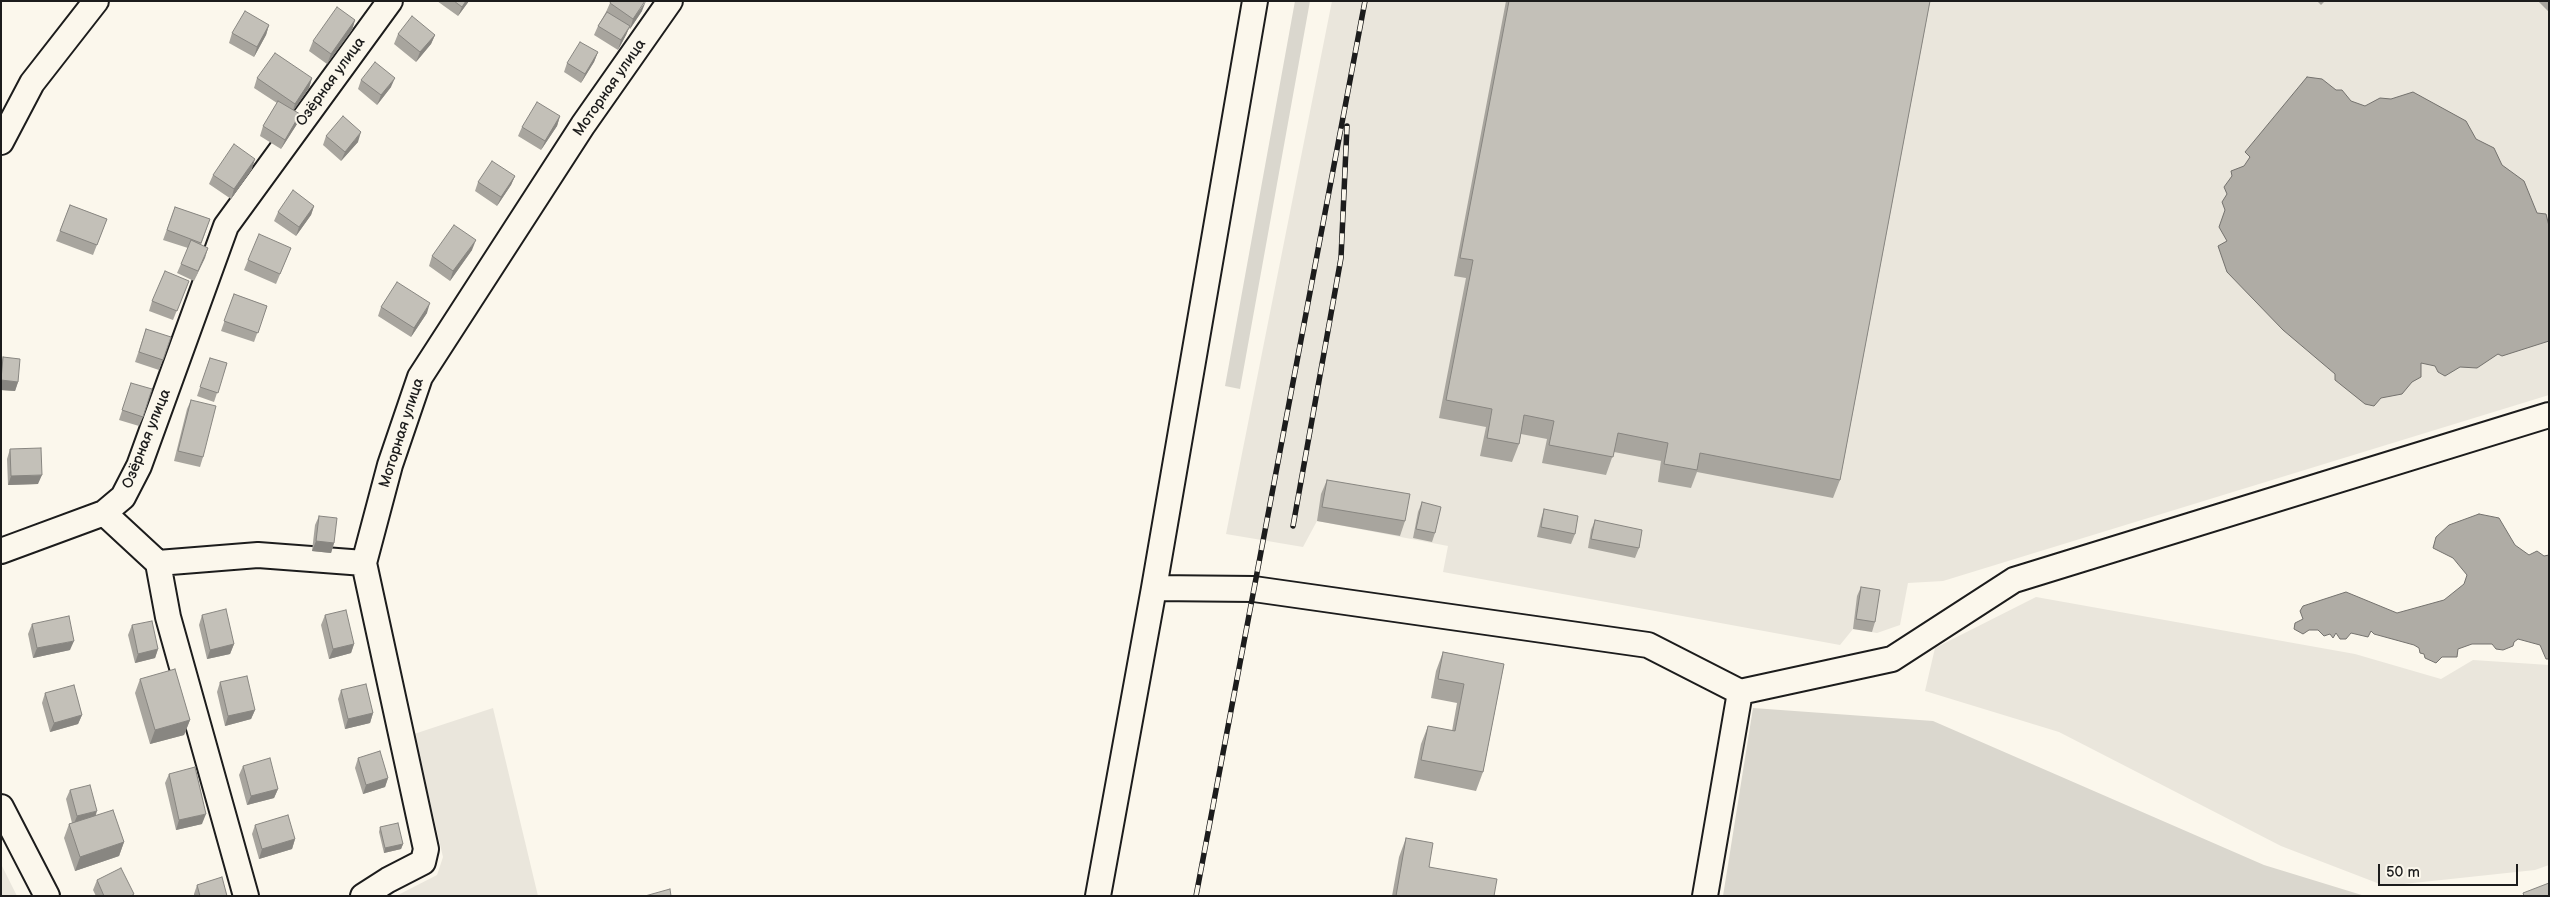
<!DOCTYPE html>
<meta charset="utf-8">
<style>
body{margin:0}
#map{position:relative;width:2550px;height:897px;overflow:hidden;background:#fbf7ec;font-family:"Balsamiq Sans",sans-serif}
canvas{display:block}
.frame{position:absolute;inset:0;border:2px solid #1c1c1c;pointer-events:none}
.scale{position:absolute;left:2378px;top:864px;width:140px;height:22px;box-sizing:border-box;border:2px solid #1c1c1c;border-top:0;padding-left:6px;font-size:15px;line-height:18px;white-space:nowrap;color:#1c1c1c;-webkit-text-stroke:4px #fbf7ec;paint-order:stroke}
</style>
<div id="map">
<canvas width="2550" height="897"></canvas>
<div class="frame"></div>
<div class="scale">50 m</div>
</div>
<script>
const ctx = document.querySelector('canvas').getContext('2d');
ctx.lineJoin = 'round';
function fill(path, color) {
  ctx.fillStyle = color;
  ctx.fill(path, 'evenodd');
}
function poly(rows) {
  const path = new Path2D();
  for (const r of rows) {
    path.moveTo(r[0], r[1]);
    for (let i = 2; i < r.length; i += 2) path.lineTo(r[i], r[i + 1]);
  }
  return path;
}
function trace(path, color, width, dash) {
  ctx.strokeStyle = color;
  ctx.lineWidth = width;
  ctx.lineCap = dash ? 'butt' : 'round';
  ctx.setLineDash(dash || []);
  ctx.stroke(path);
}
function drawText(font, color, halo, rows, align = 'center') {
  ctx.font = font + ' "Balsamiq Sans",sans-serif';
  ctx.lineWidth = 4;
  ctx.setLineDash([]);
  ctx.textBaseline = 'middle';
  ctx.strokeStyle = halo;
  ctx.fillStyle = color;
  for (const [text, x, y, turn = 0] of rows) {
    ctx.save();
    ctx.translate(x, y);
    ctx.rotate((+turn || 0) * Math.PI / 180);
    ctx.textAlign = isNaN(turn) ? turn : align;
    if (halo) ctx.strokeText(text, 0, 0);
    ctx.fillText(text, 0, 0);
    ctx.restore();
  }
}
fill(poly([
 [1332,1,2549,1,2549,395,1943,581,1908,583,1900,625,1877,633,1853,629,1840,645,1443,572,1448,546,1317,521,1303,547,1226,534],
 [2036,597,2355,654,2441,679,2473,660,2549,665,2549,865,2535,870,2385,886,2281,846,2059,732,1925,691,1935,648],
 [493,708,538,896,396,896,437,875,443,857,414,734],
 [1,864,17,896,1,896]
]), '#eae6dc');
fill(poly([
 [1295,1,1310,1,1240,389,1225,386],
 [1753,708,1933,721,2264,865,2365,896,1723,896]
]), '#dad7ce');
const water = poly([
 [2307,77,2322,79,2336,90,2342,90,2351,101,2365,106,2380,98,2391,99,2413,92,2466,121,2476,139,2494,148,2502,165,2524,181,2537,213,2546,214,2549,226,2549,341,2502,356,2498,354,2477,368,2460,367,2445,376,2438,372,2435,366,2421,363,2421,377,2412,382,2402,394,2381,398,2374,406,2365,404,2335,380,2335,374,2283,330,2227,272,2218,246,2227,241,2219,227,2225,210,2222,202,2227,194,2224,187,2232,176,2231,171,2244,166,2250,157,2245,152,2307,77],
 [2479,514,2499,518,2515,545,2529,555,2537,551,2544,556,2549,555,2549,659,2546,659,2540,645,2518,639,2514,642,2513,646,2503,650,2496,649,2492,644,2472,644,2458,649,2457,657,2442,657,2436,663,2425,658,2424,654,2420,653,2419,648,2414,645,2374,634,2371,631,2368,637,2351,633,2346,639,2340,639,2336,633,2333,638,2330,634,2324,636,2318,630,2309,630,2303,634,2294,629,2295,623,2303,619,2300,611,2303,606,2346,592,2397,613,2444,600,2464,584,2467,575,2453,558,2433,548,2436,537,2449,525,2479,514]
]);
fill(water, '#afaca5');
trace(water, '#74726e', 1);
const minor = poly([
 [1,142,32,83,96,1],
 [1,551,104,513],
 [158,563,258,555,364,563],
 [1154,588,1254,589,1648,645,1740,692],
 [1,807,47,896],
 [246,896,168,617,158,563,104,513,123,497,139,466,226,226,390,1],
 [363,896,388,880,423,862,426,849,364,563,390,465,420,377,583,125,670,1],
 [1098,896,1154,588,1255,1],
 [1705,896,1740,692,1892,659,2014,580,2549,415]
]);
trace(minor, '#1c1c1c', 28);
trace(minor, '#fbf7ec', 24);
const rail = poly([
 [1293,526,1341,258,1347,126],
 [1196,896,1365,1]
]);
trace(rail, '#1c1c1c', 5.5);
trace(rail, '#fbf7ec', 4, [11]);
fill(poly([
 [437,1,469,1,458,16],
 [1506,1,1930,1,1840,480,1833,498,1697,472,1691,488,1658,482,1661,461,1614,452,1606,475,1542,463,1547,439,1521,434,1519,444,1512,462,1480,456,1486,427,1439,418,1466,278,1454,276],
 [2317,1,2325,1,2321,5],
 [2538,1,2549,1,2549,12],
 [610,3,642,11,630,29,629,28,626,35,618,50,594,35,598,26,606,12],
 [355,20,352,30,327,64,309,51,313,41],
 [269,25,266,35,254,57,229,43,232,33],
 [398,34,435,35,431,44,416,62,394,44],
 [598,52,594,62,581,83,564,72,567,63],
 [257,78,312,78,309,88,293,110,297,124,281,149,260,136,263,126,277,103,254,88],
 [361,80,391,87,377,105,358,89],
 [560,116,557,126,541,150,518,136,522,127],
 [326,136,358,142,341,161,323,145],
 [252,169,231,199,209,184,213,175],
 [515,176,511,185,497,206,475,191,478,182],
 [70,205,107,219,93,255,56,241],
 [314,206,311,215,296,236,274,221,278,212],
 [175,207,210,219,201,245,208,248,194,281,177,273,188,248,163,240],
 [291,248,276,284,244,270,248,260],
 [472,250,450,281,429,266,432,256],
 [185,290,173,320,149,311,152,301],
 [234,294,267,306,254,342,221,331],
 [381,307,427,313,411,337,378,316],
 [146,329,163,360,159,370,135,362],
 [3,357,18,382,15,391,1,390,1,363],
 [210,358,227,363,214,402,197,396],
 [131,383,143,417,139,426,119,420],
 [191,400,203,457,200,467,174,461,187,409],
 [10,449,38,484,8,485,7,459],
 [1327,480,1405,521,1400,536,1317,521,1321,494],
 [1422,502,1435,533,1432,542,1413,538,1418,512],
 [1544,509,1575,534,1571,544,1537,537,1541,519],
 [319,516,334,543,331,553,312,551,315,525],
 [1595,520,1639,548,1635,558,1588,548,1591,530],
 [1861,587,1875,622,1872,632,1853,629,1857,596],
 [202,615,234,644,230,654,207,659,199,625],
 [325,615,354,644,351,653,329,659,321,625],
 [32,624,70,650,33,658,28,634],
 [132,625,158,649,155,658,135,663,128,635],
 [1443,652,1504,664,1483,772,1476,791,1414,778,1421,744,1428,726,1452,731,1457,703,1431,698,1436,671],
 [140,679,190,720,184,735,150,744,135,693],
 [220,682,255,710,251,719,225,726,217,692],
 [341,690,373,713,370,723,345,729,338,699],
 [45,693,82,715,78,724,50,732,42,703],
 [358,758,388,778,385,787,363,794,355,768],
 [243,766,278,789,274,798,247,805,239,775],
 [169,774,202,824,176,830,165,783],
 [70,790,95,816,124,842,119,856,75,871,64,838,69,824,72,823,66,799],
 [255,825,295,839,292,849,259,859,252,834],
 [380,827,403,844,401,849,384,853,379,832],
 [1406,838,1429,867,1494,896,1392,896,1399,857],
 [97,880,133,896,96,896,93,890],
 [197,885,227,896,194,896,194,894]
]), '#a8a59e');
fill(poly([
 [466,1,469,1,458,16,462,7],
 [646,1,642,11,630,29,633,19],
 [355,20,352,30,327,64,331,54],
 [269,25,266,35,254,57,257,47],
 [630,26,626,35,618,50,621,40],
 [435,35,431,44,416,62,420,52],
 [598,52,594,62,581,83,585,74],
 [312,78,309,88,292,113,295,104],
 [395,78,391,87,377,105,381,95],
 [300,114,297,124,281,149,285,140],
 [560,116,557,126,541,150,545,141],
 [361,132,358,142,341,161,345,152],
 [255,159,252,169,231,199,234,189],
 [515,176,511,185,497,206,501,197],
 [314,206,311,215,296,236,299,227],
 [476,240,472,250,450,281,453,271],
 [208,248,205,258,194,281,198,271],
 [430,303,427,313,411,337,414,328],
 [1,380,18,382,15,391,1,390],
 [42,475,38,484,8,485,11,476],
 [316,541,334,543,331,553,312,551],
 [74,641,70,650,33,658,37,648],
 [234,644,230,654,207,659,210,650],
 [354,644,351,653,329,659,333,649],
 [158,649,155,658,135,663,138,654],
 [255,710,251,719,225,726,228,716],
 [373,713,370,723,345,729,348,719],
 [82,715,78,724,50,732,54,723],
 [190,720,184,735,150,744,155,730],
 [388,778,385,787,363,794,366,785],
 [278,789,274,798,247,805,251,796],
 [97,811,94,821,73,826,77,816],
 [206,814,202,824,176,830,179,820],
 [295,839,292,849,259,859,262,849],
 [124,842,119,856,75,871,80,857],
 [403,844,401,849,384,853,385,848]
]), '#888681');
const building = poly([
 [454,1,466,1,462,7,454,1],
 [611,1,645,1,633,19,610,3,611,1],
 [1509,1,1930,1,1840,480,1700,453,1697,470,1664,464,1668,443,1618,433,1613,457,1549,445,1554,421,1524,415,1519,444,1487,438,1492,409,1446,400,1473,260,1460,258,1509,1],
 [337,7,355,20,331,54,313,41,337,7],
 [245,11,269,25,257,47,232,33,245,11],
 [607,12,630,26,621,40,598,26,607,12],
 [412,16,435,35,420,52,398,34,412,16],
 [580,42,598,52,585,74,567,63,580,42],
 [275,53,312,78,295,104,257,78,275,53],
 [375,62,395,78,381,95,361,80,375,62],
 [278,101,300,114,285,140,263,126,278,101],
 [537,102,560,116,545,141,522,127,537,102],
 [343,116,361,132,345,152,326,136,343,116],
 [234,144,255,159,234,189,213,175,234,144],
 [492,161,515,176,501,197,478,182,492,161],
 [293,190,314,206,299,227,278,212,293,190],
 [70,205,107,219,97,245,60,231,70,205],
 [175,207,210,219,201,243,167,230,175,207],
 [454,225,476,240,453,271,432,256,454,225],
 [259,234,291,248,280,274,248,260,259,234],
 [191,240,208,248,198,271,181,264,191,240],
 [165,271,189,281,177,311,152,301,165,271],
 [397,282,430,303,414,328,381,307,397,282],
 [234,294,267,306,258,333,224,321,234,294],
 [146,329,171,337,163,360,139,352,146,329],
 [3,357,20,359,18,382,1,380,3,357],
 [210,358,227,363,218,393,200,387,210,358],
 [131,383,152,389,143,417,122,410,131,383],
 [191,400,216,406,203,457,178,451,191,400],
 [41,448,42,475,11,476,10,449,41,448],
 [1327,480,1410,494,1405,521,1322,507,1327,480],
 [1422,502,1441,507,1435,533,1416,529,1422,502],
 [1544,509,1578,516,1575,534,1541,527,1544,509],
 [319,516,337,518,334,543,316,541,319,516],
 [1595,520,1642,530,1639,548,1591,539,1595,520],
 [1861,587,1880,590,1875,622,1856,619,1861,587],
 [226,609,234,644,210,650,202,615,226,609],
 [346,610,354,644,333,649,325,615,346,610],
 [69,616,74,641,37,648,32,624,69,616],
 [152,621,158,649,138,654,132,625,152,621],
 [1443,652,1504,664,1483,772,1421,760,1428,726,1455,731,1464,684,1438,679,1443,652],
 [175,669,190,720,155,730,140,679,175,669],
 [247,676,255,710,228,716,220,682,247,676],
 [366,684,373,713,348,719,341,690,366,684],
 [74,685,82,715,54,723,45,693,74,685],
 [380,751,388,778,366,785,358,758,380,751],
 [270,758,278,789,251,796,243,766,270,758],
 [195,767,206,814,179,820,169,774,195,767],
 [90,785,97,811,77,816,70,790,90,785],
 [113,810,124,842,80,857,69,824,113,810],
 [288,815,295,839,262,849,255,825,288,815],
 [398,823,403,844,385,848,380,827,398,823],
 [1406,838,1433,843,1429,867,1497,879,1494,896,1396,896,1406,838],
 [121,868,134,894,131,896,104,896,97,880,121,868],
 [222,877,227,896,200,896,197,885,222,877],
 [2549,883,2549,896,2524,896,2523,893,2549,883],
 [670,889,671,896,645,896,670,889]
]);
fill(building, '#c3c0b8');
trace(building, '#888681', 1);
drawText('15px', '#1c1c1c', '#fbf7ec', [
 ["Озёрная улица",331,82,-54],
 ["Моторная улица",610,88,-55],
 ["Моторная улица",402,433,-72],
 ["Озёрная улица",147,439,-68]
]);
</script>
